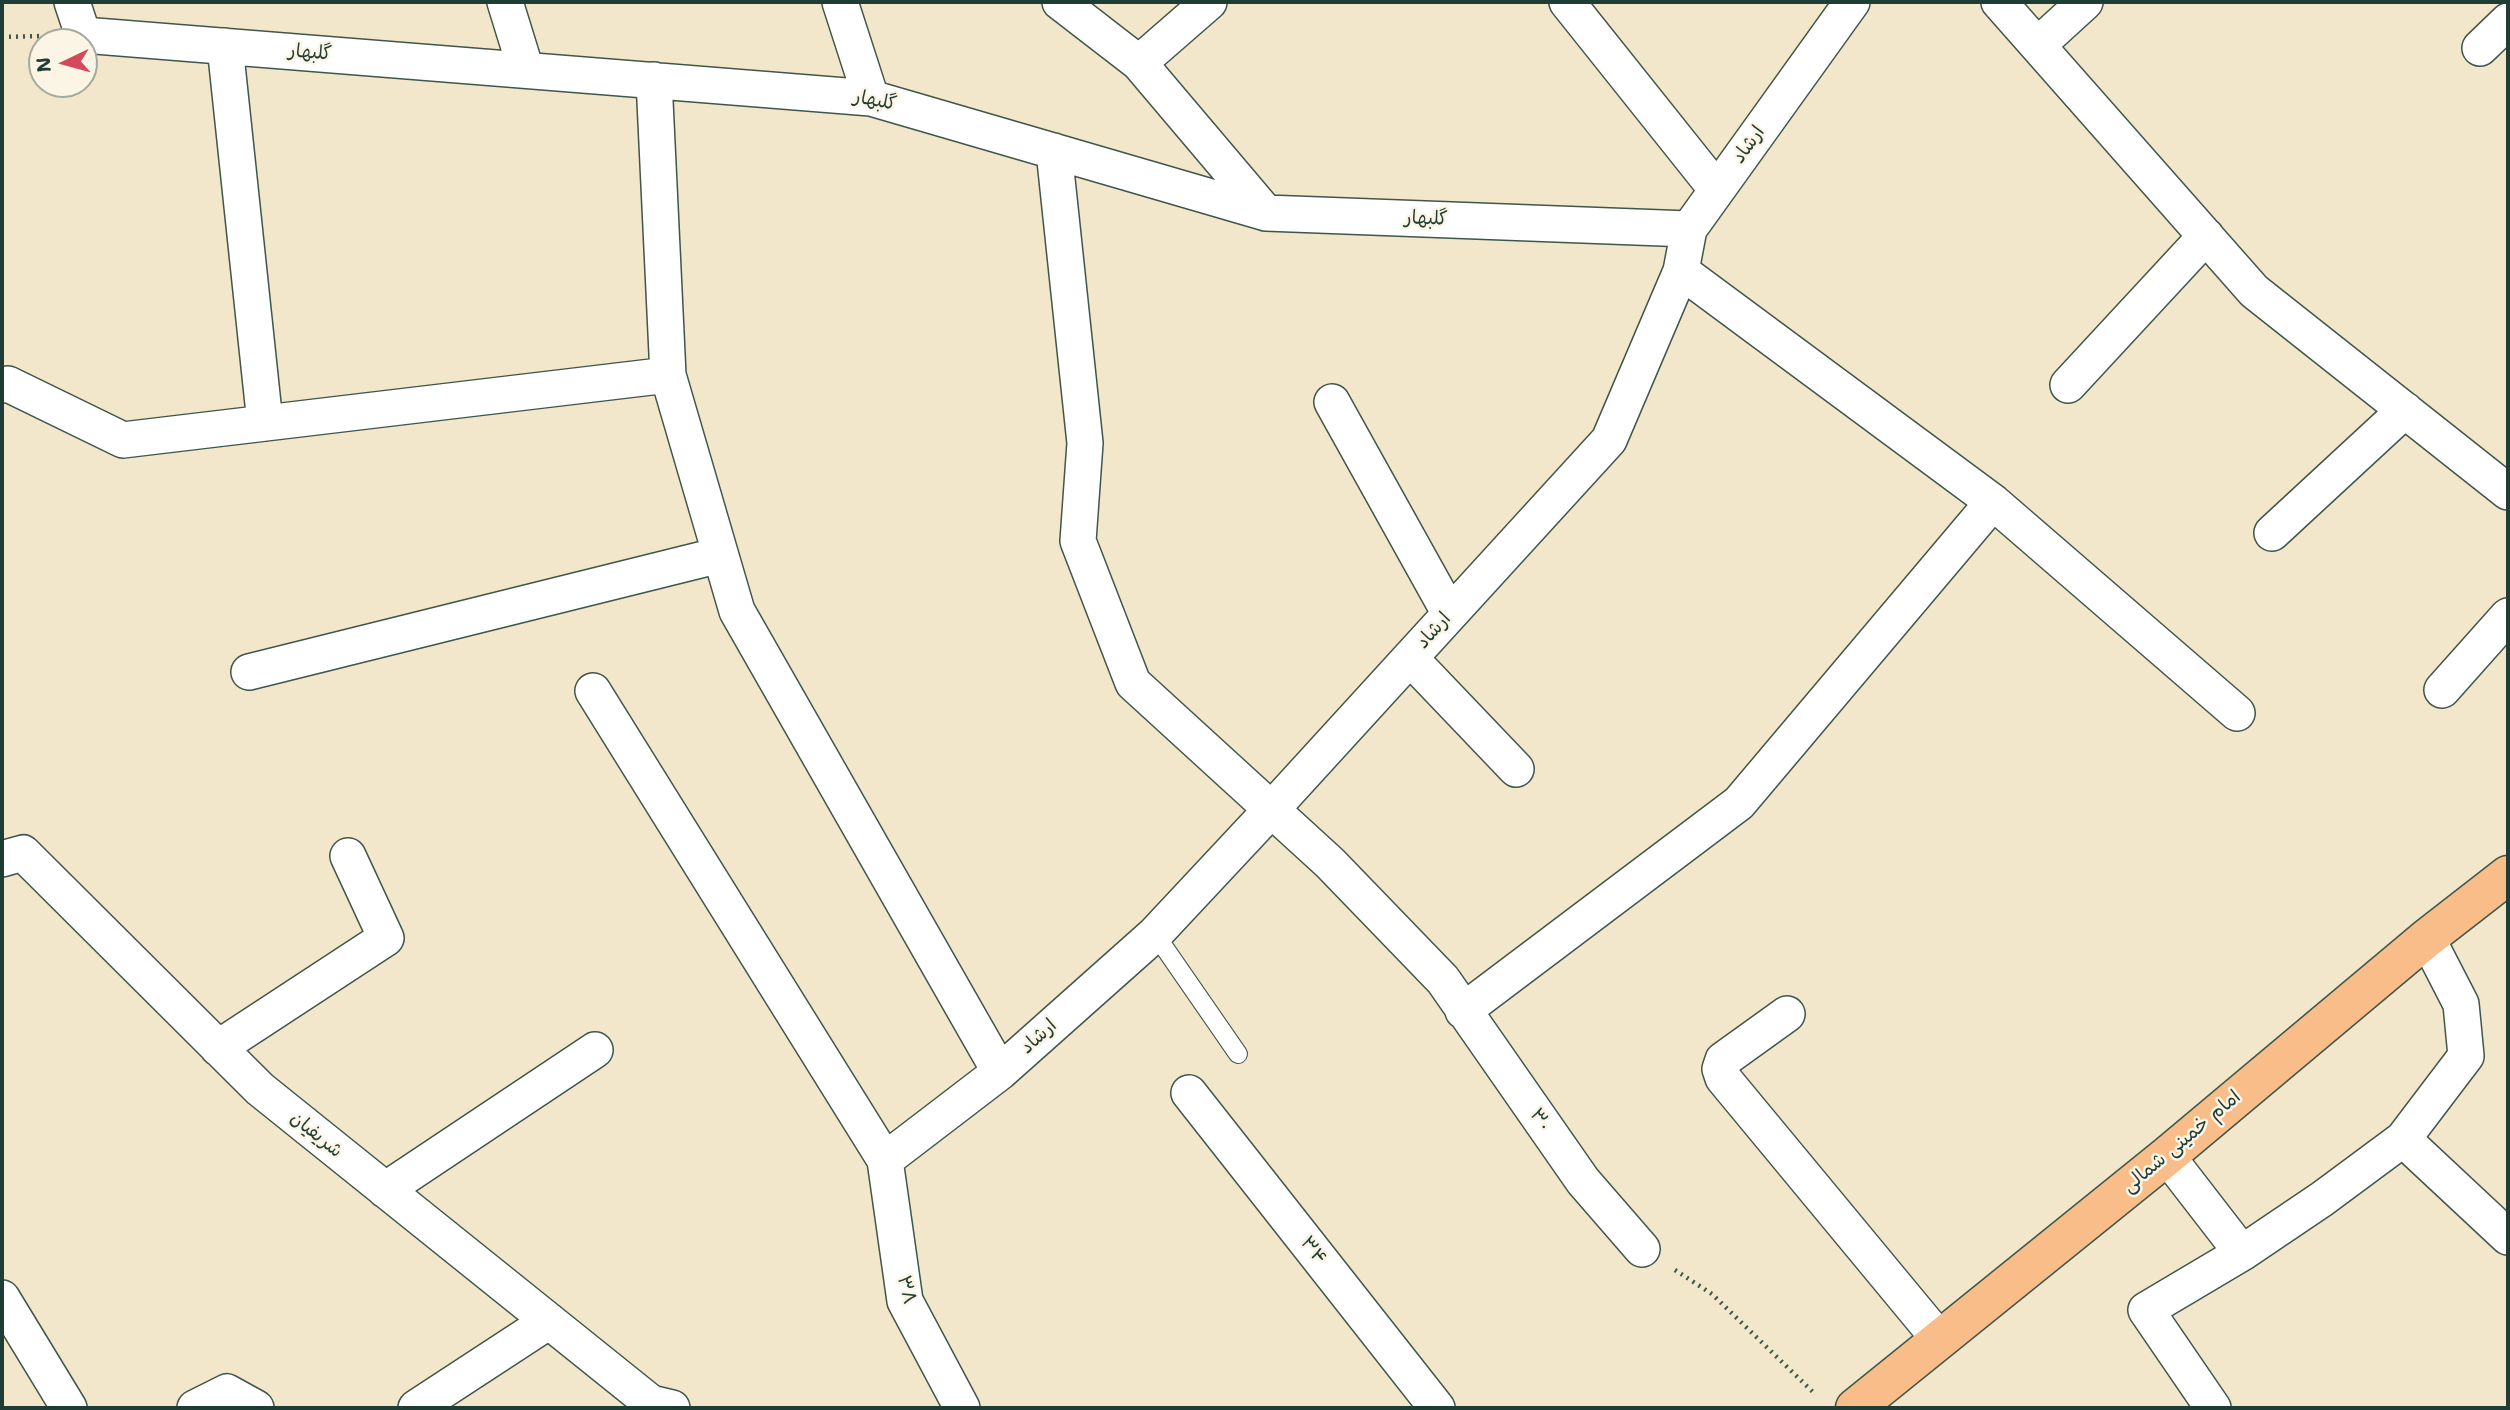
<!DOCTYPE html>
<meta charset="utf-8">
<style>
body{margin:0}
#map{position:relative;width:2510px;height:1410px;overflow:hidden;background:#f2e7cb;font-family:"Shantell Sans",sans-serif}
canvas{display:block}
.frame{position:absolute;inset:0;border:4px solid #1f3d34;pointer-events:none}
.north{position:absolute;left:28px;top:28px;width:70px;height:70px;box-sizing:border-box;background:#fcf5e5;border:2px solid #a4ab9e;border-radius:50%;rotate:265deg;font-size:19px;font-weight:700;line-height:28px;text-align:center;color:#1f3d34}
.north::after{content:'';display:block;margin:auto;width:24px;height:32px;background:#d1495b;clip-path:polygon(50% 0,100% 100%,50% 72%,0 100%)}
</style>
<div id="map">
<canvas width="2510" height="1410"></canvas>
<div class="frame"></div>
<div class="north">N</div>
</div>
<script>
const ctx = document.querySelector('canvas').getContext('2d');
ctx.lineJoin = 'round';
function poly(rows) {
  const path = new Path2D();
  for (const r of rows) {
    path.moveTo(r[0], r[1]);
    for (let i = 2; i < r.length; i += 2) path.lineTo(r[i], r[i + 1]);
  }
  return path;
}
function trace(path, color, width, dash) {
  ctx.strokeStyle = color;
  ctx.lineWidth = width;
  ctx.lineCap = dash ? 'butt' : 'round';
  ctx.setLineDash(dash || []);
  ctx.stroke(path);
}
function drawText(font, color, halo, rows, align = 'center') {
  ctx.font = font + ' "Shantell Sans","Playpen Sans Arabic",sans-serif';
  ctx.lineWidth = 5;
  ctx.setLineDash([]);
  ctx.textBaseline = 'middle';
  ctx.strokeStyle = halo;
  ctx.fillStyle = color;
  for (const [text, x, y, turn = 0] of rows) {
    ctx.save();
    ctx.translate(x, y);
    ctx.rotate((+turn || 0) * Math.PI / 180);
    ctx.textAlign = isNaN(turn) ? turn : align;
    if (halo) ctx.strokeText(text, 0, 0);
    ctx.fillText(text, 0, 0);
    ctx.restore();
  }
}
const lane = poly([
 [1155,934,1238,1054]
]);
const street = poly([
 [72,2,83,35,871,98,1266,213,1689,229],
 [505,2,526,70],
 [840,2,871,98],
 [1060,2,1139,63,1266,213],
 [1567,2,1717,190],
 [1999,2,2254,291,2508,492],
 [2038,45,2085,2],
 [225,46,265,423],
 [2480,48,2508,21],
 [1139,63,1209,2],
 [654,80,668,375],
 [1054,151,1085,443,1078,541,1133,683,1330,863,1443,980,1583,1181,1642,1249],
 [2,385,8,384,123,440,668,375,737,611,1000,1072],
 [2068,385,2206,236],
 [1332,402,1450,614],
 [1993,502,2237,713],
 [2272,533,2405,410],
 [1410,658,1516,769],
 [249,672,720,555],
 [2442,690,2508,616],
 [593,691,885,1160,905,1301,962,1408],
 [2,859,23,853,260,1089,651,1403,672,1408],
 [1463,1011,1739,803,1993,502,1681,271],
 [1787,1014,1723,1060,1720,1069,1723,1078,1940,1340],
 [218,1048,386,938,348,856],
 [1189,1093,1437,1408],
 [2403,1139,2508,1237],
 [2167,1156,2242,1253,2146,1310,2213,1408],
 [885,1160,1000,1072,1155,934,1270,811,1609,440,1681,271,1689,229,1852,2],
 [385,1190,595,1050],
 [2242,1253,2322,1199,2403,1139,2466,1056,2461,1004,2427,938],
 [2,1298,69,1408],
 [195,1408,227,1392,256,1408],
 [416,1408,549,1321]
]);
const primary = poly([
 [1855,1408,2167,1156,2427,938,2508,875]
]);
trace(lane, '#3f564b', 20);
trace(street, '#3f564b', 38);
trace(primary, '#3f564b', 41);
trace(poly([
 [2,37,43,36],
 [1675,1270,1712,1294,1815,1394]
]), '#3f564b', 4.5, [2, 5]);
trace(lane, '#fff', 18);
trace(street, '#fff', 35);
trace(primary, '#f8bd89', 38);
drawText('19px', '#1f3d34', '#fcf5e5', [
 ["گلبهار",310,53,5],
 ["گلبهار",875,101,11],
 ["ارشاد",1749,145,-54],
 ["گلبهار",1426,219,2],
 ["ارشاد",1434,631,-48],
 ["ارشاد",1039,1037,-42],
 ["۳۰",1540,1120,54],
 ["شریفیان",316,1135,39],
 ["امام خمینی شمالی",2182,1142,-40],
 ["۳۴",1313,1251,52],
 ["۳۸",906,1290,76]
]);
</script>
